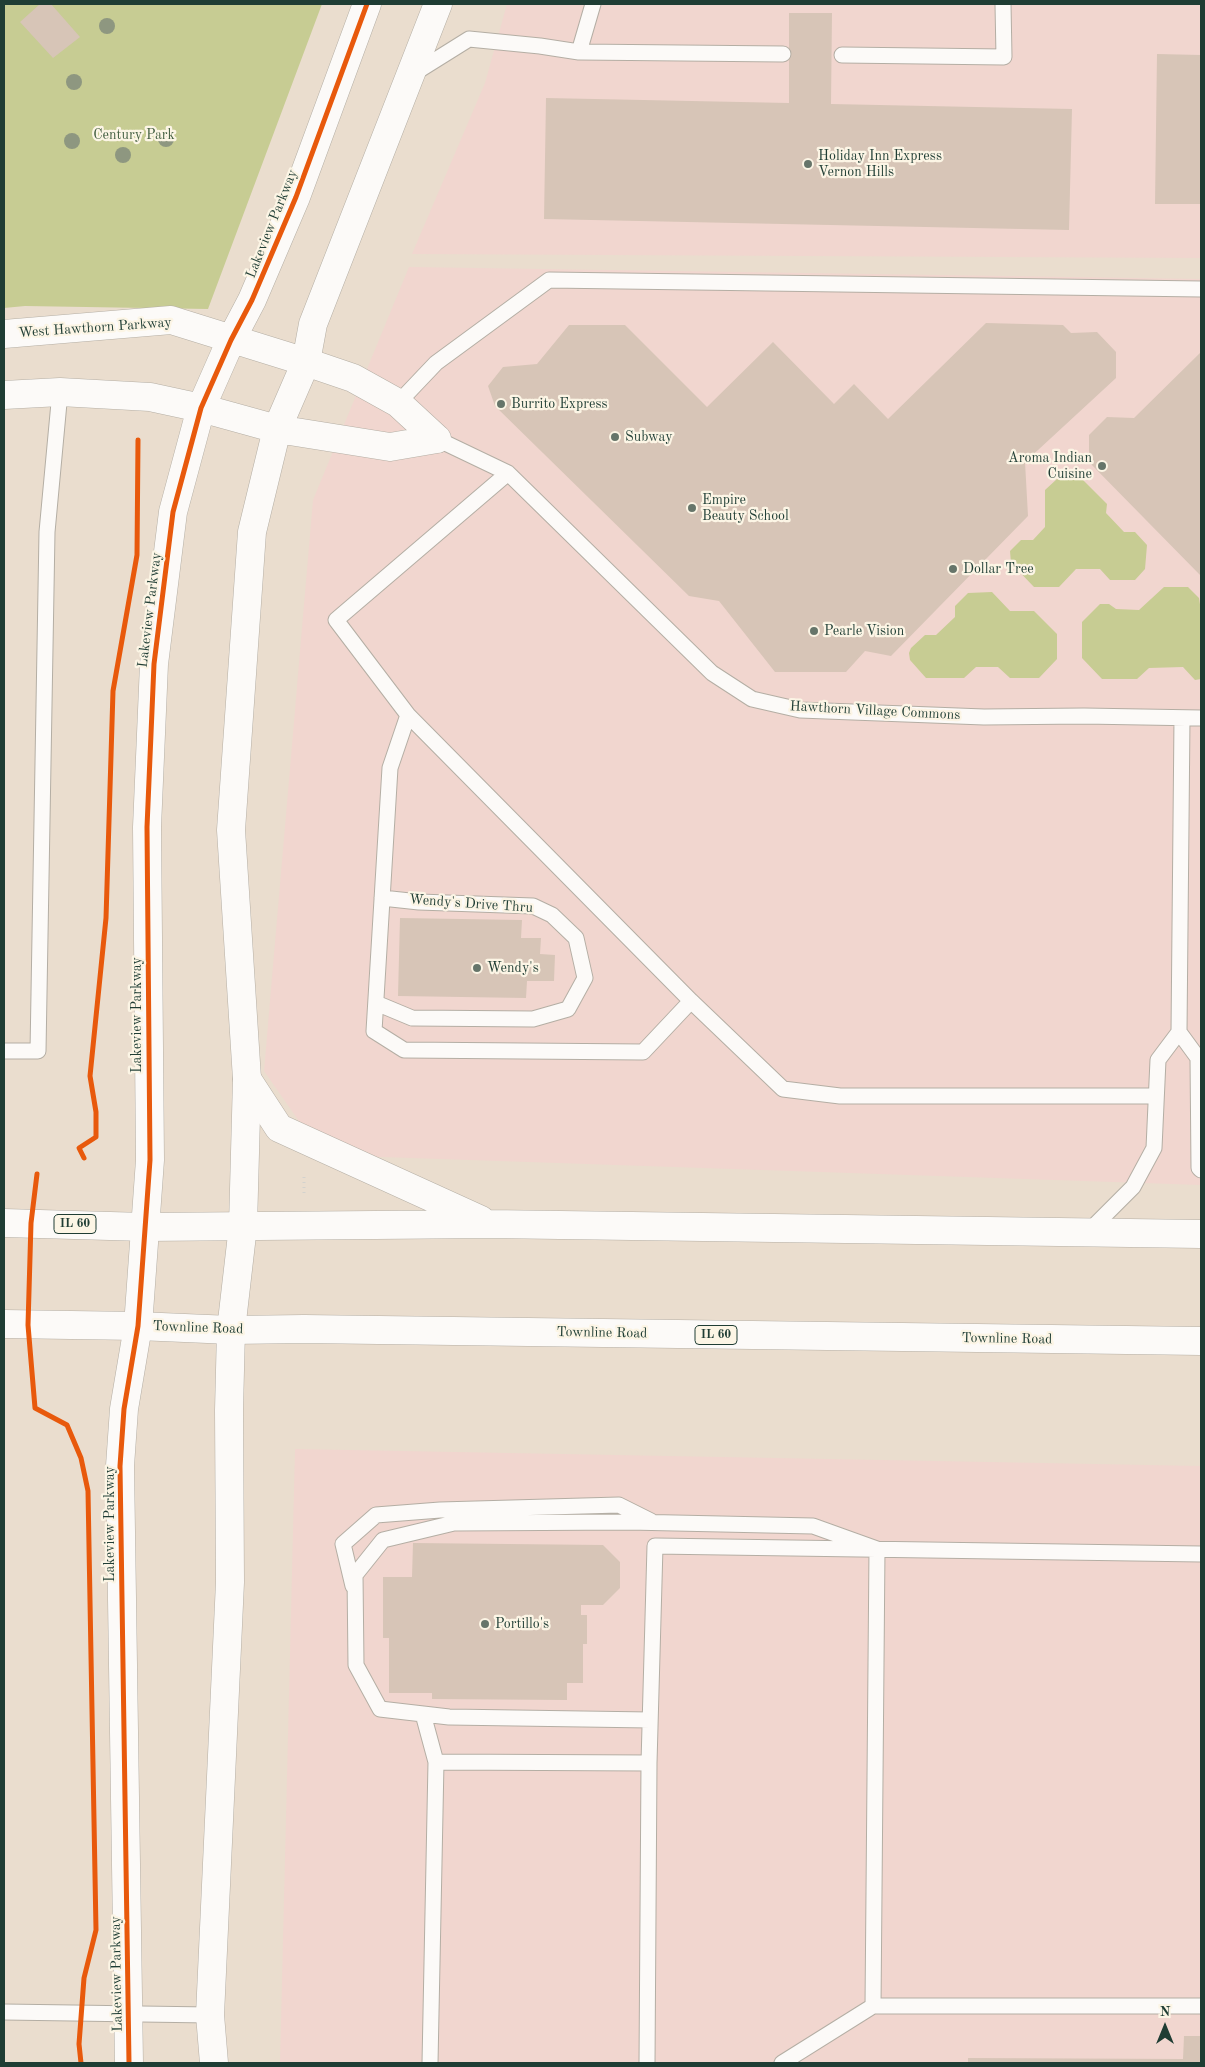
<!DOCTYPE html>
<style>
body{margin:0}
#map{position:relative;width:1205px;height:2067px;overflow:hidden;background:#eaddce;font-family:"Old Standard TT",serif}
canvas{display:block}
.frame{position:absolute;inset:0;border:5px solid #1f3d34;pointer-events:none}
.north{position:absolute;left:1140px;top:2002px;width:50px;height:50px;-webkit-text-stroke:4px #fcf5e5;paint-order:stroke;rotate:0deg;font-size:14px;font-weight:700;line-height:20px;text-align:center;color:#1f3d34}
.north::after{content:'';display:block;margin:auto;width:18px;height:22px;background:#1f3d34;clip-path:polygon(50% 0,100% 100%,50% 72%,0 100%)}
</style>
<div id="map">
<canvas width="1205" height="2067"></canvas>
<div class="frame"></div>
<div class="north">N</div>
</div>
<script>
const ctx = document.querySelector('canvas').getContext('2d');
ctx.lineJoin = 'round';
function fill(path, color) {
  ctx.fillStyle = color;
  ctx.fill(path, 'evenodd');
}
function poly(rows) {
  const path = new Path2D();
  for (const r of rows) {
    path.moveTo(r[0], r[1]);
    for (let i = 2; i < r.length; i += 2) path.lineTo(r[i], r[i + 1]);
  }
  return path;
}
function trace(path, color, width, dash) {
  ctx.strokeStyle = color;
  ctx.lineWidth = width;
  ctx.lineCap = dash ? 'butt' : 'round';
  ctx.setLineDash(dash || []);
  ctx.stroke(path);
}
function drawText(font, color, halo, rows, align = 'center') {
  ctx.font = font + ' "Old Standard TT",serif';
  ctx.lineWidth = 4.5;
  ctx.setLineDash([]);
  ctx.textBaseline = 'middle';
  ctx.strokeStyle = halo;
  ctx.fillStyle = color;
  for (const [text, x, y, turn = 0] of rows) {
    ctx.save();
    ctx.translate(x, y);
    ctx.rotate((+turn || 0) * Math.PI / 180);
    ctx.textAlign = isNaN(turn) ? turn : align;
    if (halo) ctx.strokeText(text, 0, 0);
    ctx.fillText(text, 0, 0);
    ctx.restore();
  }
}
fill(poly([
 [507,4,1201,4,1201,258,412,254,485,83],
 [409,267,1201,279,1201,1185,382,1157,324,1157,264,1071,313,500],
 [295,1449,1201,1466,1201,2063,280,2063]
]), '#f1d6cf');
fill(poly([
 [4,4,322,4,208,309,25,306,4,308],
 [1080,477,1107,504,1106,513,1124,532,1135,532,1147,545,1145,569,1135,580,1110,580,1100,569,1076,569,1059,587,1034,587,1011,563,1010,551,1021,540,1033,540,1045,527,1045,490,1057,479],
 [1164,587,1188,587,1199,598,1201,611,1201,679,1195,680,1183,667,1149,668,1137,679,1102,679,1082,658,1082,622,1100,604,1109,604,1116,609,1139,610],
 [992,592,1010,611,1034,611,1057,634,1057,659,1039,678,1010,678,998,667,976,667,964,678,926,678,910,660,909,653,911,648,925,635,936,635,955,617,955,606,968,593]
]), '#c7cc93');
fill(poly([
 [40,4,51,4,80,37,53,58,20,22],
 [789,13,832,13,831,104,1072,109,1069,230,544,219,546,98,789,103],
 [1157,54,1201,55,1201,204,1155,204],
 [986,323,1063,325,1071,333,1097,332,1116,352,1116,378,1025,462,1028,516,891,656,865,651,846,672,775,672,719,601,689,596,495,406,488,386,503,367,537,364,569,325,625,325,707,407,773,342,834,404,854,384,888,419],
 [1200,353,1201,354,1201,576,1089,462,1089,435,1107,417,1134,418],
 [400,918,522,920,521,938,541,938,540,954,555,955,554,981,527,981,526,998,398,996],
 [413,1543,603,1545,620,1562,620,1588,603,1605,581,1605,581,1615,587,1615,587,1644,583,1644,583,1683,567,1683,567,1700,432,1699,432,1693,389,1693,389,1638,383,1638,383,1577,412,1577],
 [1184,2036,1201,2036,1201,2063,968,2063,968,2058,1183,2059]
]), '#d7c5b7');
const service = poly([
 [593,4,579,52,783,54],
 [842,55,1004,57,1003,4],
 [413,74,469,39,540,46,579,52],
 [398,403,436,363,549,280,1201,289],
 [437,439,508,473,712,673,752,699,800,710,984,717,1084,716,1201,718],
 [508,473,336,620,408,715,691,1001,783,1089,840,1096,1156,1096],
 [408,715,390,768,374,1031,404,1050,643,1052,691,1001],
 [376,1003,412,1018,533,1019,568,1009,585,978,576,938,552,915,533,906,419,902,382,898],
 [1179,1032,1182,718],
 [4,1051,38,1051,47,532,60,392],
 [1088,1232,1133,1187,1154,1148,1158,1060,1179,1032,1198,1058,1199,1168,1201,1170],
 [353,1586,343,1544,376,1515,440,1510,619,1505,651,1521],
 [423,1714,436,1762],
 [650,1720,449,1717,380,1709,356,1665,355,1575,383,1540,454,1523,629,1522,813,1526,877,1549,873,2006],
 [4,2012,210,2015],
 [430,2063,436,1762,649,1763,655,1546,1201,1554],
 [647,2063,649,1763],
 [782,2063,873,2006,1201,2006]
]);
const tertiary = poly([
 [4,334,171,320,306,362,353,378,398,403,437,439],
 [4,395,60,392,150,397,201,408,277,429,390,447,437,439],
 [129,2063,120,1466,124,1409,138,1326,150,1160,147,827,154,664,173,512,201,408,231,340,252,300,296,197,367,4],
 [214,2063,210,2015,230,1582,229,1410,231,1330,243,1226,247,1079,231,830,252,532,277,429,306,362,313,324,438,4]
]);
const primary = poly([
 [247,1079,279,1128,481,1220],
 [4,1223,145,1227,489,1224,1201,1234],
 [4,1324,138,1326,231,1330,304,1329,1201,1341]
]);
trace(service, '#b4aea4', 17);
trace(tertiary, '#b4aea4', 29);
trace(primary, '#b4aea4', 29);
trace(poly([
 [304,1177,304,1193]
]), '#d3d2cd', 3, [1, 4]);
trace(service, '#fcfaf8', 15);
trace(tertiary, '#fcfaf8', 28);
trace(primary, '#fcfaf8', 28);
trace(poly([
 [84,1158,79,1148,96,1137,96,1112,90,1076,106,918,113,691,137,555,138,440],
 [37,1174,31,1223,28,1325,35,1408,67,1425,81,1458,88,1491,96,1930,84,1978,79,2044,81,2063],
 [129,2063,120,1466,124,1409,138,1326,150,1160,147,827,154,664,173,512,201,408,231,340,252,300,296,197,367,4]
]), '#e8590c', 5);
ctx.fillStyle = '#8e9780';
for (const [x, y] of [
 [107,26],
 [74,82],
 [166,139],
 [72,141],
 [123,155]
]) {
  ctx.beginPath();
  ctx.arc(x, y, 8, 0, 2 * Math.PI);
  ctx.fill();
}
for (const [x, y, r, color] of [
 [808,164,5,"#66756a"],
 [501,404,5,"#66756a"],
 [615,437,5,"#66756a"],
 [1102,466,5,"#66756a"],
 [692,508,5,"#66756a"],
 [953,569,5,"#66756a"],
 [814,631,5,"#66756a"],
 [477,968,5,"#66756a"],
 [485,1624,5,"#66756a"]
]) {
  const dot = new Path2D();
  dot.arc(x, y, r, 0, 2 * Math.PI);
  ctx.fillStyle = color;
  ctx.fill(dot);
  trace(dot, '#fcf5e5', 2);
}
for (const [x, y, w] of [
 [75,1224,42],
 [716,1335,42]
]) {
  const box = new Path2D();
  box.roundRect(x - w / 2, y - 9.5, w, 19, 4);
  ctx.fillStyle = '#fcf5e5';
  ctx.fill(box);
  trace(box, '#1f3d34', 1);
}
drawText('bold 12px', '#1f3d34', null, [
 ["IL 60",75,1224],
 ["IL 60",716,1335]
]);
drawText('14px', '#425e40', '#fcf5e5', [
 ["Century Park",134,135]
]);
drawText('14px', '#1f3d34', '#fcf5e5', [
 ["Holiday Inn Express",818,156],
 ["Vernon Hills",818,172],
 ["Burrito Express",511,404],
 ["Subway",625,437],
 ["Aroma Indian",1092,458,"right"],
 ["Cuisine",1092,474,"right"],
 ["Empire",702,500],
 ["Beauty School",702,516],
 ["Dollar Tree",963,569],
 ["Pearle Vision",824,631],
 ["Wendy's",487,968],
 ["Portillo's",495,1624]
], 'left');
drawText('14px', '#1f3d34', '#fcf5e5', [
 ["Lakeview Parkway",272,224,-68],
 ["West Hawthorn Parkway",95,328,-4],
 ["Lakeview Parkway",150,610,-83],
 ["Hawthorn Village Commons",875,711,3],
 ["Wendy's Drive Thru",471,904,4],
 ["Lakeview Parkway",137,1015,-90],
 ["Townline Road",198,1328,2],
 ["Townline Road",602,1333,1],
 ["Townline Road",1007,1339,1],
 ["Lakeview Parkway",110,1524,-90],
 ["Lakeview Parkway",117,1974,-91]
]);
</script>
